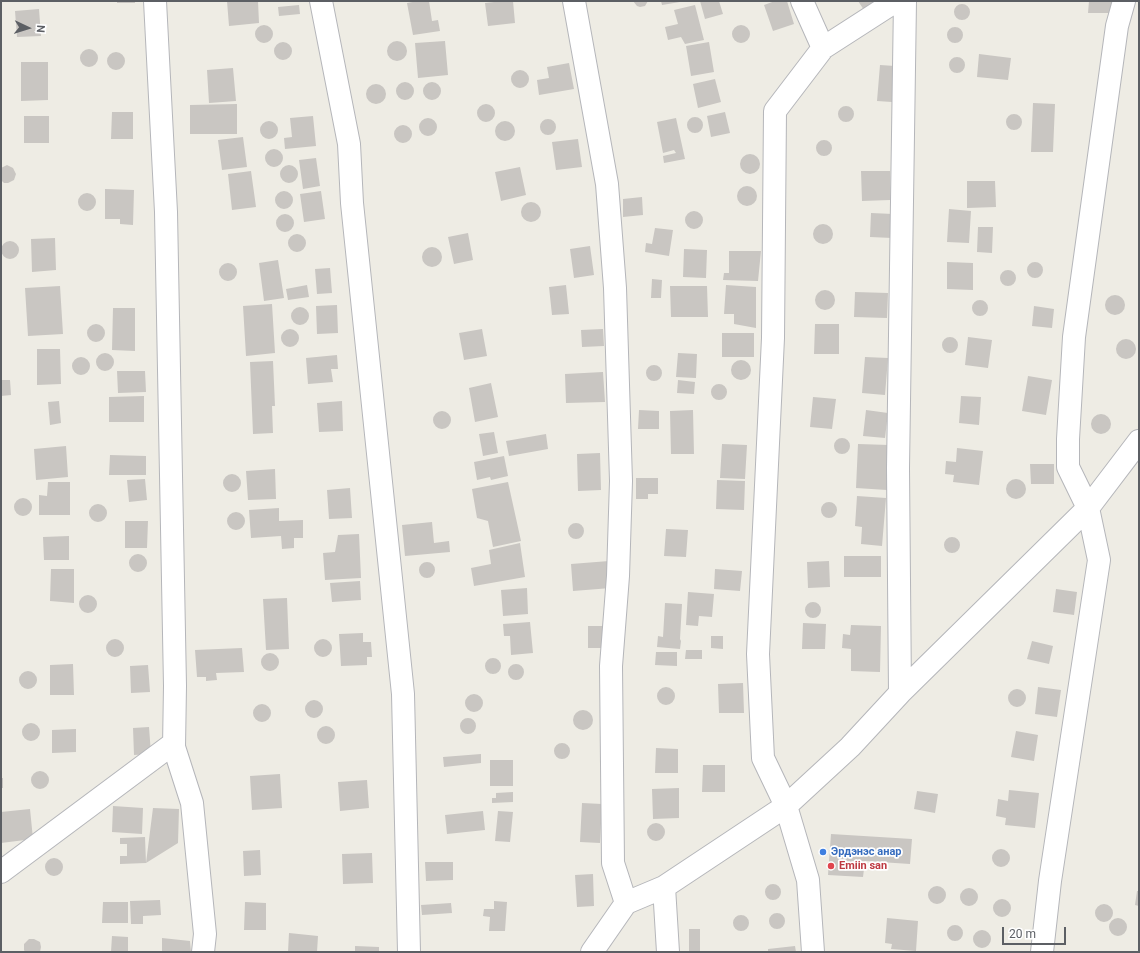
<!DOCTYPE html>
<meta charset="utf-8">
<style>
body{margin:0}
#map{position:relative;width:1140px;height:953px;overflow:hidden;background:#eeece4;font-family:Roboto,sans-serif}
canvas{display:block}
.frame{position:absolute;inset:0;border:2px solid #5c5f64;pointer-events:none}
.north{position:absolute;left:8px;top:8px;width:40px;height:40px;-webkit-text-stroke:3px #fff;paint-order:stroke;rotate:94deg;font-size:11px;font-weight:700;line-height:16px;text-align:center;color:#5c5f64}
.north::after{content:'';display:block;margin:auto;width:14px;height:18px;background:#5c5f64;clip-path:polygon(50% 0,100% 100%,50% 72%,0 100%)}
.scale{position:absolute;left:1002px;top:927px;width:64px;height:18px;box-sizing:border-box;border:2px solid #5c5f64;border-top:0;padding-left:5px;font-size:12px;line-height:14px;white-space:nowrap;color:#5c5f64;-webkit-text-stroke:3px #fff;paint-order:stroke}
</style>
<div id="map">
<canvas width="1140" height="953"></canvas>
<div class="frame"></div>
<div class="north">N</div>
<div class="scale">20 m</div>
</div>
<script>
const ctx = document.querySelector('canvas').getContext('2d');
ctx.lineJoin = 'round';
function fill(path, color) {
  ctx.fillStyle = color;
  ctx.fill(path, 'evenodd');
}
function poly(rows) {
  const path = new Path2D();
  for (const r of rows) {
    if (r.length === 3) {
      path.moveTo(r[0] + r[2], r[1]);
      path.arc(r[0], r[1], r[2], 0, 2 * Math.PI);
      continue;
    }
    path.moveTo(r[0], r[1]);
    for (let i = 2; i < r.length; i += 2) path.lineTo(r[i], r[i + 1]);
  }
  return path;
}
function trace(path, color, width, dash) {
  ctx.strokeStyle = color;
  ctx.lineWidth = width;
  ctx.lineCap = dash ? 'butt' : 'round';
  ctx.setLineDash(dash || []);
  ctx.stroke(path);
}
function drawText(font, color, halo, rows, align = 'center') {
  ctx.font = font + ' Roboto,sans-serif';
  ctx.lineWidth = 3.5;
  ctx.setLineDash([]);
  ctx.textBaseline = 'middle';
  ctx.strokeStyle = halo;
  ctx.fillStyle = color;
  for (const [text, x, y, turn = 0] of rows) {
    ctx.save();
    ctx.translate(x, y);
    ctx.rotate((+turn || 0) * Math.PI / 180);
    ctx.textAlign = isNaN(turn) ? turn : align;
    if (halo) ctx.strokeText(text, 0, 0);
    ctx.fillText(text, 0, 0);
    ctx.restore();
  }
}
fill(poly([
 [117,1,135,1,135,3,117,3],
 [227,1,258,1,259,23,229,26],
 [418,1,429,1,432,21,438,20,440,31,413,35,407,3],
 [503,1,513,1,515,23,488,26,485,3],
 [633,1,648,1,645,6,640,7,637,6],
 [661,1,680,1,680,2,662,5],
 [700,1,719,1,723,14,705,19],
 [775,1,787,1,794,24,773,31,764,5],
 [858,1,877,1,864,10],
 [1089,1,1113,1,1113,13,1088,13],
 [962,12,8],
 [299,5,300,14,279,16,278,7],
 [695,5,704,40,685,44,681,37,668,40,665,27,678,24,674,10],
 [39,9,41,36,17,37,15,11],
 [741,34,9],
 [264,34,9],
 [955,35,8],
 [397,51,10],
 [445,41,448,75,418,78,415,43],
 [709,42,714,72,691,76,686,46],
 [283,51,9],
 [89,58,9],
 [116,61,9],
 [979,54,1011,58,1008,80,977,77],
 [957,65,8],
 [21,62,48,62,48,100,21,101],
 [569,63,574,89,539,95,537,80,549,78,547,67],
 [880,65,895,66,892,102,877,101],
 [233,68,236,101,209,103,207,70],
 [520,79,9],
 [715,79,721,102,698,108,693,84],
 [432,91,9],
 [405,91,9],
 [376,94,10],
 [1033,103,1055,104,1053,152,1031,152],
 [486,113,9],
 [237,104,237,134,190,134,190,105],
 [846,114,8],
 [112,112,133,112,133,139,111,139],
 [725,112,730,133,711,137,707,116],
 [1014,122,8],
 [24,116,49,116,49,143,24,143],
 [313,116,316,146,285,149,284,138,292,137,290,118],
 [695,125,8],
 [676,118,685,159,664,163,663,156,676,153,674,150,663,153,657,122],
 [428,127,9],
 [548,127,8],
 [505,131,10],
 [269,130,9],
 [403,134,9],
 [243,137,247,167,222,170,218,140],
 [578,139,582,167,556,170,552,142],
 [824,148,8],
 [274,158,9],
 [750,164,10],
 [316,158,320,186,303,189,299,160],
 [7,165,13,168,16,174,14,180,8,183,4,183,1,180,1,168],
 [289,174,9],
 [520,167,526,195,501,201,495,172],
 [251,171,256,207,232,210,228,174],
 [861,171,890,171,890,200,862,201],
 [967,181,995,181,996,207,967,208],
 [747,196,10],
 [105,189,134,190,133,225,120,224,120,219,105,219],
 [321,191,325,219,304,222,300,194],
 [284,200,9],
 [87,202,9],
 [642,197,643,215,623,217,623,199],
 [531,212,10],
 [949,209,971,211,969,243,947,242],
 [694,220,9],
 [871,213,893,214,892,238,870,237],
 [285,223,9],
 [823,234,10],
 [978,227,993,227,992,253,977,252],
 [655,228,673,230,669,256,645,252,646,243,652,244],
 [468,233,473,260,454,264,448,237],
 [297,243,9],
 [55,238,56,270,32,272,31,239],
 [10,250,9],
 [590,246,594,275,574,278,570,249],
 [432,257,10],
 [684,249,707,250,706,278,683,277],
 [729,251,761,251,758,281,723,280,724,273,729,273],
 [278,260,284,298,264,301,259,263],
 [947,262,973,263,973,290,947,289],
 [1035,270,8],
 [228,272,9],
 [330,268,332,293,317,294,315,269],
 [1008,278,8],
 [652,279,662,280,661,298,651,298],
 [307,285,309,297,288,300,286,289],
 [566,285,569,314,552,315,549,287],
 [726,285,756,287,756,328,734,324,734,314,724,314],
 [60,286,63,334,28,336,25,288],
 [670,286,707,286,708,317,671,317],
 [825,300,10],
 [855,292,888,293,887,318,854,317],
 [1115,305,10],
 [980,308,8],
 [272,304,275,353,246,356,243,306],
 [337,305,338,333,317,334,316,306],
 [1034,306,1054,309,1052,328,1032,326],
 [300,316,9],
 [113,308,135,308,135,351,112,350],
 [815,324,839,324,839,354,814,354],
 [96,333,9],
 [482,329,487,356,464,360,459,333],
 [603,329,604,346,582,347,581,330],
 [290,338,9],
 [722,333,754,333,754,357,722,357],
 [968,337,992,340,988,368,965,365],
 [950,345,8],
 [1126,349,10],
 [37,349,60,349,61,384,37,385],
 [678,353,697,354,696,378,676,377],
 [105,362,9],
 [337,355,338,369,331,369,333,382,308,384,306,358],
 [865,357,888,358,885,395,862,393],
 [81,366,9],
 [741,370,10],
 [273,361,275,406,272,406,273,433,253,434,250,362],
 [654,373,8],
 [117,371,145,371,146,392,118,393],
 [603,372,605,402,566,403,565,374],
 [1028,376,1052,380,1046,415,1022,411],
 [1,380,10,380,11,395,1,396],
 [678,380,695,382,694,394,677,393],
 [491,383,498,417,475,422,469,388],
 [719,392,8],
 [144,396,144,422,109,422,109,397],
 [961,396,981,397,979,425,959,423],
 [813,397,836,399,832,429,810,427],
 [59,401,61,423,50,425,48,402],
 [342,401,343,431,319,432,317,403],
 [639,410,659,411,659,429,638,429],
 [693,410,694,454,671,454,670,411],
 [866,410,888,413,885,438,863,436],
 [442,420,9],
 [1101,424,10],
 [494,432,498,453,483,456,479,434],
 [546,434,548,449,509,456,506,441],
 [842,446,8],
 [722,444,747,445,745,479,720,478],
 [858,444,889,445,887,490,856,488],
 [66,446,68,477,36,480,34,449],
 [957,448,983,451,979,485,953,482,954,475,945,474,946,461,956,462],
 [600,453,601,490,578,491,577,454],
 [110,455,146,456,146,475,109,475],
 [504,456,508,476,491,480,490,477,477,480,474,462],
 [1030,464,1054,464,1054,484,1031,484],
 [275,469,276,499,248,500,246,471],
 [232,483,9],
 [636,478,658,478,658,494,648,494,648,499,636,499],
 [1016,489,10],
 [145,479,147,500,129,502,127,480],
 [717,480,745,481,744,510,716,509],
 [48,482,70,482,70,515,39,515,39,495,47,496],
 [508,482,521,541,493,547,488,521,477,518,472,489],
 [350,488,352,518,329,519,327,490],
 [857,496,886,498,882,546,861,544,862,527,855,526],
 [23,507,9],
 [829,510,8],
 [98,513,9],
 [279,508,279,521,303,520,303,538,294,538,294,548,282,549,281,536,251,538,249,510],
 [236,521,9],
 [125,521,148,521,147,548,125,548],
 [432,522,434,543,449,541,450,552,405,556,402,525],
 [576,531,8],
 [666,529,688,530,686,557,664,556],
 [359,534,361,578,325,580,323,553,335,552,338,535],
 [69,536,69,560,44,560,43,537],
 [952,545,8],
 [520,543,525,577,474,586,471,568,491,564,489,550],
 [138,563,9],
 [844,556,881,556,881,577,844,577],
 [609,561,611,588,573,591,571,564],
 [829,561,830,587,808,588,807,562],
 [427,570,8],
 [51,569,74,569,74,603,50,601],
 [715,569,742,571,740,591,714,589],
 [360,581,361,600,332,602,330,583],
 [527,588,528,614,503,616,501,590],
 [1056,589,1077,592,1074,615,1053,612],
 [688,592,714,594,712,617,699,616,698,626,686,625],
 [88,604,9],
 [287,598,289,649,266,650,263,599],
 [813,610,8],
 [665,603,682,604,680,639,681,641,680,649,657,647,658,636,663,637],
 [530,622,533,653,511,655,510,636,504,636,503,624],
 [803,623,826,624,825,649,802,649],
 [851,625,881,626,880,672,851,671,851,649,842,648,843,634,850,635],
 [588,626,607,626,607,648,588,648],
 [363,633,363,642,371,642,372,657,367,657,367,665,341,666,339,634],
 [711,636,723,636,723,649,711,648],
 [115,648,9],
 [323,648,9],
 [1032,641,1053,646,1049,664,1027,659],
 [242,648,244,672,216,673,217,680,206,681,206,677,197,677,195,650],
 [686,650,702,650,702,659,685,659],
 [656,652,677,652,677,666,655,665],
 [270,662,9],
 [493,666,8],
 [73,664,74,695,50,695,50,665],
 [516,672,8],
 [148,665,150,692,131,693,130,666],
 [28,680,9],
 [743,683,744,713,719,713,718,684],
 [1038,687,1061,690,1057,717,1035,714],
 [666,696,9],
 [1017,698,9],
 [474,703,9],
 [314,709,9],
 [262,713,9],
 [583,720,10],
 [468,726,8],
 [31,732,9],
 [326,735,9],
 [149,727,151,754,134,755,133,728],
 [76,729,76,752,52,753,52,730],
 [1016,731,1038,735,1034,761,1011,757],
 [562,751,8],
 [656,748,678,749,678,773,655,773],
 [481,754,481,763,444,767,443,757],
 [490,760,513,760,513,786,490,786],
 [703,765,725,765,725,792,702,792],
 [40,780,9],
 [280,774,282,808,252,810,250,776],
 [1,778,3,778,3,788,1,788],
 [367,780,369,808,340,811,338,782],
 [679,788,679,818,653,819,652,789],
 [1009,790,1039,793,1035,828,1005,825,1006,818,996,816,998,799,1008,801],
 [917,791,938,794,935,813,914,809],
 [513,792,513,802,492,803,492,798,496,798,496,793],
 [582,803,602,804,600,843,580,842],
 [113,806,143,808,142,834,112,832],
 [153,808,179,809,178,843,146,863,120,864,120,856,127,856,127,844,120,844,120,838,145,837,146,863],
 [30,809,33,839,1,843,1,812],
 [483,811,485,830,447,834,445,815],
 [498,811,513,812,510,842,495,841],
 [656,832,9],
 [831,834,912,839,910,864,865,861,863,877,828,875],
 [1001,858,9],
 [260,850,261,875,244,876,243,851],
 [372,853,373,883,343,884,342,854],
 [54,867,9],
 [425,862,453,862,453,880,426,881],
 [593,874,594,906,577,907,575,875],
 [773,892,8],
 [937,895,9],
 [969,897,9],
 [1137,891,1139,891,1139,906,1135,905],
 [1002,908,9],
 [160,900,161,915,143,916,143,924,131,924,130,901],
 [494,901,507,902,505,931,489,931,490,917,483,916,484,909,494,909],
 [103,902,128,902,128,923,102,923],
 [245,902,266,903,266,930,244,930],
 [451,903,452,913,422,915,421,905],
 [1104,913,9],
 [777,921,8],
 [741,923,8],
 [1118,927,9],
 [887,918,918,921,916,951,891,949,892,944,885,943],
 [955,933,8],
 [689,929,700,929,700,952,689,952],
 [982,939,9],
 [289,933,318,936,317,952,288,952],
 [112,936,128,937,128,952,111,952],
 [162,938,190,941,191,952,162,952],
 [29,939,34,939,40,942,41,947,40,952,25,952,24,950,24,944],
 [355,946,379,947,379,952,355,952],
 [795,946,796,952,768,952,768,949]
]), '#c9c6c2');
const minor = poly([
 [155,1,166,212,175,686,174,747,192,803,205,934,203,952],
 [321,1,349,144,352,203,403,694,409,952],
 [574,1,607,184,615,288,621,481,618,576,611,666,613,863,626,903],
 [802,1,823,48],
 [900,693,898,468,905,1],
 [1,872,174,743],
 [664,887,668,952],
 [592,952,626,903,664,887,786,806,850,747,900,693,1088,508,1139,441],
 [813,952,808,880,786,806,763,758,758,654,773,338,775,111,823,48,896,1],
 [1042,952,1050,881,1099,560,1088,508,1068,467,1068,439,1074,337,1117,26,1124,1]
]);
trace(minor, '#b5b6ba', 24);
trace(minor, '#fff', 22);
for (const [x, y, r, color] of [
 [823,852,4,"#3f7fe0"],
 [831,866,4,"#e0444e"]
]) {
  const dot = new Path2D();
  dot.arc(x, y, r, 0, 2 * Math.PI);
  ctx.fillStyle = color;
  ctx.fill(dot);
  trace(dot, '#fff', 1.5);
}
drawText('bold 11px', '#366cbe', '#fff', [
 ["Эрдэнэс анар",831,852]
], 'left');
drawText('bold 11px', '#be3a42', '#fff', [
 ["Emiin san",839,866]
], 'left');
</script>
